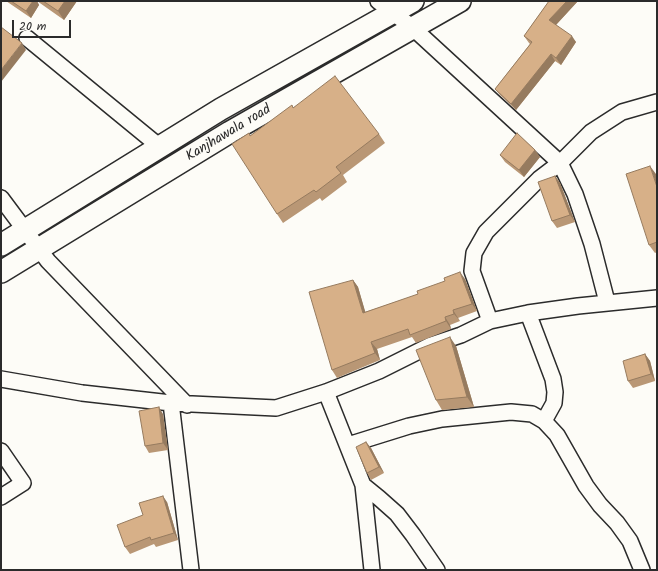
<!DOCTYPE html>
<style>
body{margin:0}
#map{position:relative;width:658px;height:571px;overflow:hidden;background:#fdfcf7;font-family:Kalam,sans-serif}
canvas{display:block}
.frame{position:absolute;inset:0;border:2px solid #2b2b2b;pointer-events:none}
.scale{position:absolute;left:12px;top:20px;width:59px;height:18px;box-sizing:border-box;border:2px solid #2b2b2b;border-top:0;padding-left:5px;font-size:12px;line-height:14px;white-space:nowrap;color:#2b2b2b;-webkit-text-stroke:3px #fdfcf7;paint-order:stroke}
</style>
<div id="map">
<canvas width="658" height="571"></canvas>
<div class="frame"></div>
<div class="scale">20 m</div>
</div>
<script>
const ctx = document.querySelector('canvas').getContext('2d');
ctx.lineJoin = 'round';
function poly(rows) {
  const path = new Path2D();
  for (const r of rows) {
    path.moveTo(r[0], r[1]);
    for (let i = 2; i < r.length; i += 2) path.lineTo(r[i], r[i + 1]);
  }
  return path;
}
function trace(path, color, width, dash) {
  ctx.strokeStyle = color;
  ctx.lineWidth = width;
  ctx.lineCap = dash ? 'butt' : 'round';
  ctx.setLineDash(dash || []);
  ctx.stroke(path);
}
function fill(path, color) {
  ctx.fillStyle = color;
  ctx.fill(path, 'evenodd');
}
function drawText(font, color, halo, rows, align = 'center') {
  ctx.font = font + ' Kalam,sans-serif';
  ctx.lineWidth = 3.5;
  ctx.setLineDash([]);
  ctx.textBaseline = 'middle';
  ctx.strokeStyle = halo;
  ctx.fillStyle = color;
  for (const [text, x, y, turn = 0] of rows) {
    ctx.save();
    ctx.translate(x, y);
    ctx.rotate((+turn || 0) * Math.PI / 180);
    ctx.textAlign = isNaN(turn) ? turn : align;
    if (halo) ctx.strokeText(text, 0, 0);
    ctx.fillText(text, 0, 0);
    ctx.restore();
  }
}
const minor = poly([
 [378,1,413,28,560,163,575,194,592,244,607,302],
 [27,38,160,147],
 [1,198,48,261,187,405],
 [528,313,553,379,555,392,554,403,544,421],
 [490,321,472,271,474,253,486,232,539,179,560,163,591,132,622,112,657,102],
 [1,379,82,393,171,403,276,408,326,392,379,371,431,345,461,335,490,321,528,313,578,306,657,298],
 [326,392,363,485,372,570],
 [171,403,191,570],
 [348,445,409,426,442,419,511,412,532,414,544,421,557,435,586,486,600,505,617,523,630,541,642,570],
 [1,451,23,483,1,497],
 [363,485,379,498,397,514,413,535,437,570]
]);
const secondary = poly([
 [1,245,221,109,413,1],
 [1,272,230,132,460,1]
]);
trace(minor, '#2b2b2b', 18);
trace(secondary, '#2b2b2b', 24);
trace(minor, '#fdfcf7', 15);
trace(secondary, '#fdfcf7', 21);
fill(poly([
 [6,1,37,1,39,5,31,18],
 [37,1,77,1,64,20],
 [549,1,578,1,556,25,576,42,561,65,555,61,516,110,500,95,495,89,530,44,529,43,524,36],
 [293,108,379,134,385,143,343,175,347,182,322,201,320,198,283,223,277,214,250,136],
 [535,150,540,157,524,177,505,162,500,155],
 [656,174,657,178,657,252,655,253,649,245],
 [555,176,560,183,575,222,557,228,552,221],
 [465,279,477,311,458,318,460,321,450,325,451,329,416,343,412,337,377,349,380,360,337,378,332,370,353,280,358,287,365,312],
 [456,346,474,407,442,410,436,400],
 [645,354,650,361,655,381,633,388,628,381],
 [163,414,168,450,149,453,145,446],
 [366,442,371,448,384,473,371,480,367,473],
 [167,502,178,540,156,547,154,544,130,554,125,547,143,515]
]), '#b99775');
fill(poly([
 [33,1,37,1,39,5,31,18,26,11],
 [65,1,77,1,64,20,58,11],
 [567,1,578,1,554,27,549,20],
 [572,36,576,42,561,65,556,58],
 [22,43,26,50,1,82,1,70],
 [551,54,555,61,516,110,511,104],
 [535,150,540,157,524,177,519,170],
 [650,166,656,174,657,178,657,187],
 [555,176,560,183,575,222,570,215],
 [460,272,465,279,477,311,472,304],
 [353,280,358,287,368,321,363,313],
 [453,310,458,318,460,321,454,314],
 [445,317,450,325,451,329,446,321],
 [450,337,456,346,474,407,467,397],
 [371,342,377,349,380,360,375,353],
 [645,354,650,361,655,381,651,374],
 [159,407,163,414,168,450,163,443],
 [366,442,371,448,384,473,379,467],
 [163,496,167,502,178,540,174,533]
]), '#967b5f');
const building = poly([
 [11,1,33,1,26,11,11,1],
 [43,1,65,1,58,11,43,1],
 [549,1,567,1,549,20,572,36,556,58,551,54,511,104,495,89,532,42,524,36,549,1],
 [1,27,22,43,1,70,1,27],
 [335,76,379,134,336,167,341,173,316,192,314,190,277,214,232,144,249,133,250,136,292,105,293,108,335,76],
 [517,133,535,150,519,170,500,155,517,133],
 [650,166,657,187,657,242,649,245,626,174,650,166],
 [555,176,570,215,552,221,538,182,555,176],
 [460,272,472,304,453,310,454,314,445,317,446,321,410,335,408,329,371,342,375,353,332,370,309,292,353,280,363,313,418,294,417,291,445,281,444,278,460,272],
 [450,337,467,397,436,400,416,350,450,337],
 [645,354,651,374,628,381,623,361,645,354],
 [159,407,163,443,145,446,139,411,159,407],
 [366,442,379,467,367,473,356,447,366,442],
 [163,496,174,533,151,540,150,537,125,547,117,525,143,515,139,503,163,496]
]);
fill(building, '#d7b088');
trace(building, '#967b5f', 1);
drawText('14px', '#2b2b2b', '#fdfcf7', [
 ["Kanjhawala road",229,134,-31]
]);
</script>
